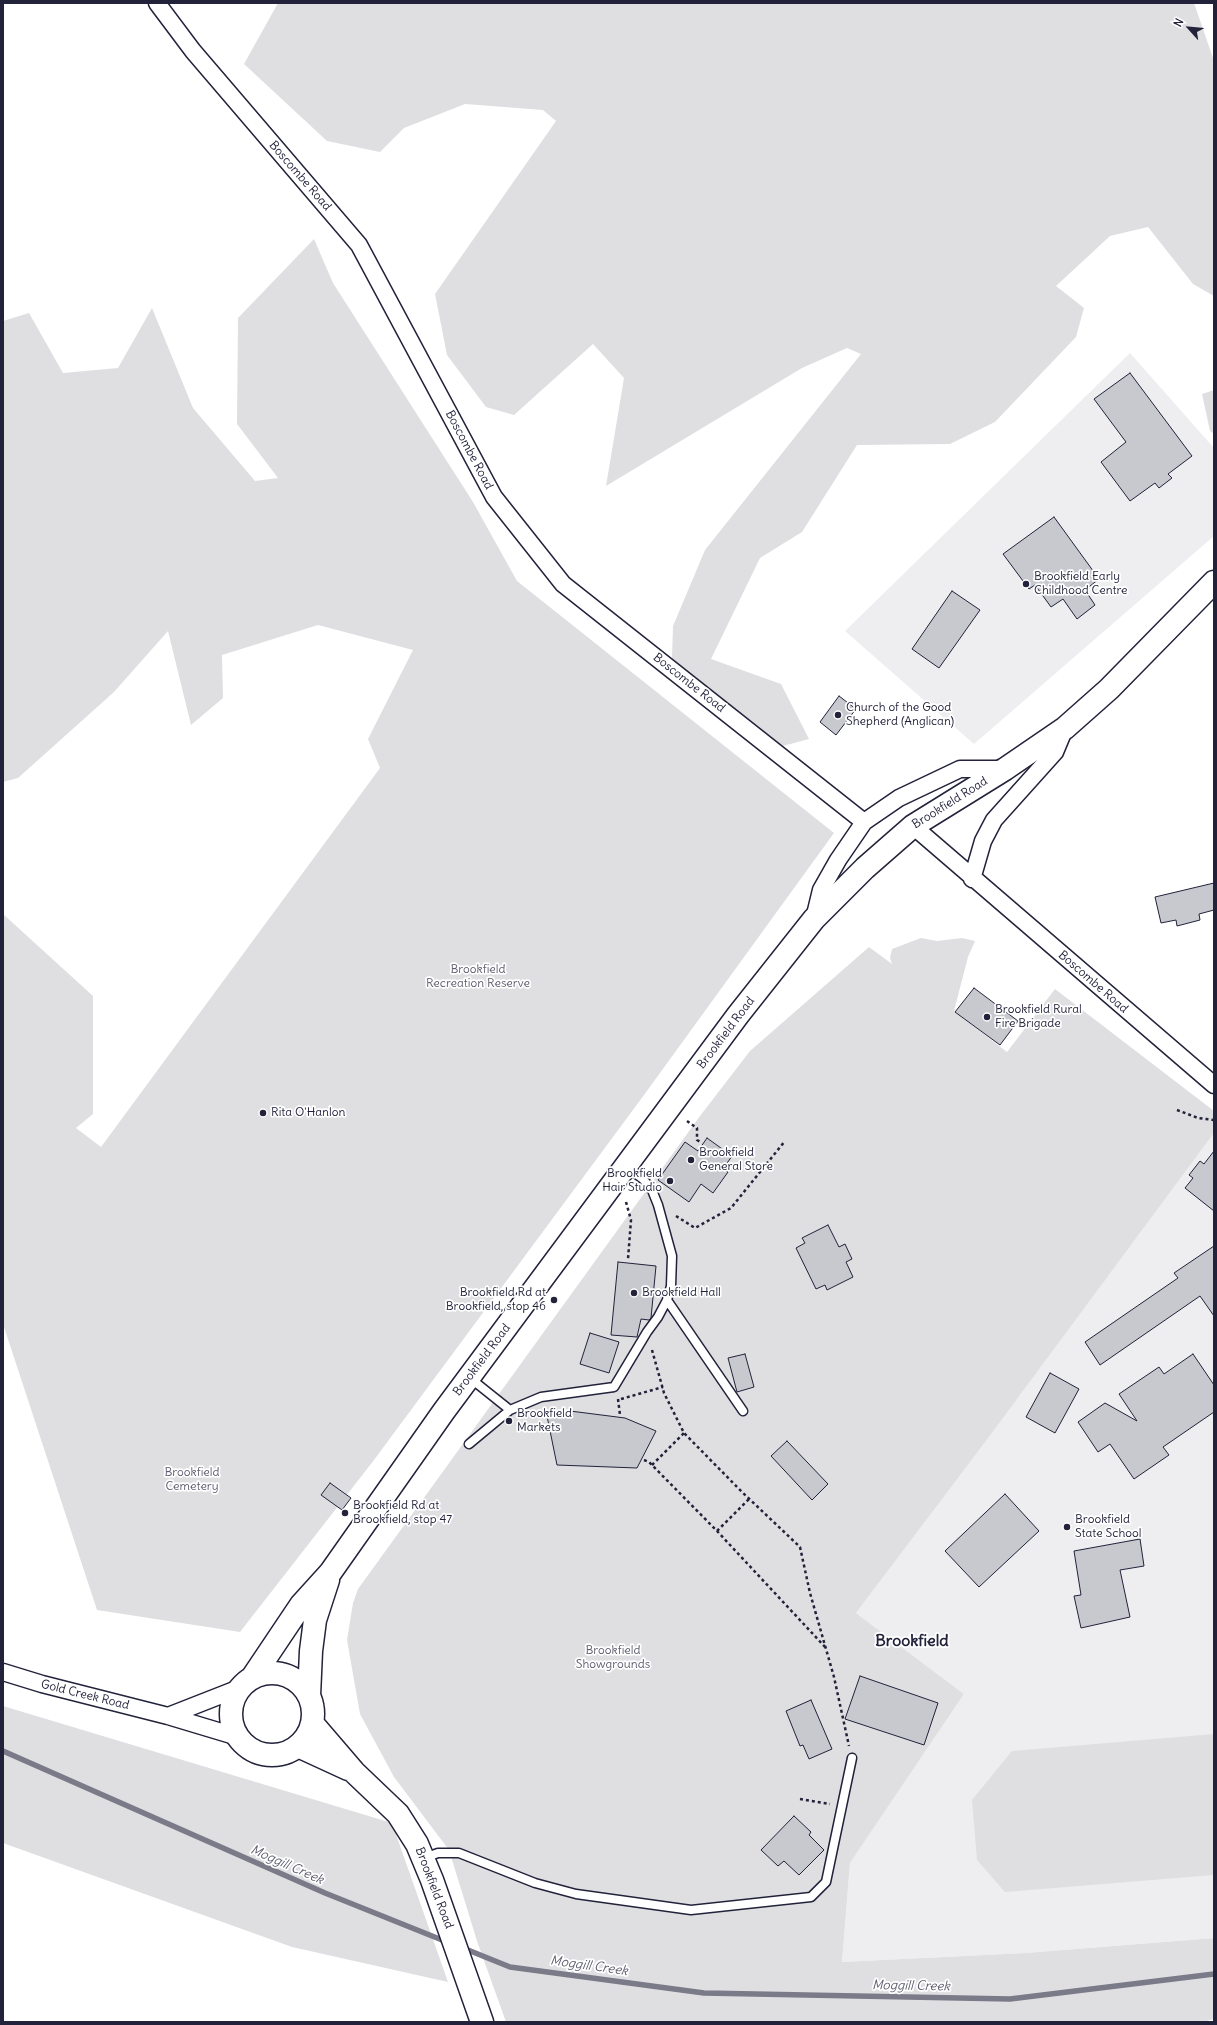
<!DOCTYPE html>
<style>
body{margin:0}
#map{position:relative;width:1217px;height:2025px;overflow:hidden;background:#fff;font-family:Delius,sans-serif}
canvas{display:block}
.frame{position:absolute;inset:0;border:4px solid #22223b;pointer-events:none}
.north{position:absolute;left:1169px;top:8px;width:40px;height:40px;-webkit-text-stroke:3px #fff;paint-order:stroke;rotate:297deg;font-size:11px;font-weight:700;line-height:16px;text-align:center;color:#22223b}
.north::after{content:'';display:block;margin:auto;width:14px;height:18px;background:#22223b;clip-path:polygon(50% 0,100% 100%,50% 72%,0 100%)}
</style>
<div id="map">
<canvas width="1217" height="2025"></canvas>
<div class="frame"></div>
<div class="north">N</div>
</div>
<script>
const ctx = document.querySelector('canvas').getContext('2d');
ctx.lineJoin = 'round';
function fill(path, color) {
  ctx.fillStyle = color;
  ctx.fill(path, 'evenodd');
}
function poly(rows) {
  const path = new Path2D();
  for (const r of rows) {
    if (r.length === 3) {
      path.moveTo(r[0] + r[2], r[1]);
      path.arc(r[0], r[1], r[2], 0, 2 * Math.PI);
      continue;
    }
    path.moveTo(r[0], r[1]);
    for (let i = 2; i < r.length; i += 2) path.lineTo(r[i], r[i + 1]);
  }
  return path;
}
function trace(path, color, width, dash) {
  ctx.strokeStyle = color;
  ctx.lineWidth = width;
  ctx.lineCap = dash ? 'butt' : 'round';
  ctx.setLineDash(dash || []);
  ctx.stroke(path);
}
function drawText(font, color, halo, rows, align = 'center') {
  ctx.font = font + ' Delius,sans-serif';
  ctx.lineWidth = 3.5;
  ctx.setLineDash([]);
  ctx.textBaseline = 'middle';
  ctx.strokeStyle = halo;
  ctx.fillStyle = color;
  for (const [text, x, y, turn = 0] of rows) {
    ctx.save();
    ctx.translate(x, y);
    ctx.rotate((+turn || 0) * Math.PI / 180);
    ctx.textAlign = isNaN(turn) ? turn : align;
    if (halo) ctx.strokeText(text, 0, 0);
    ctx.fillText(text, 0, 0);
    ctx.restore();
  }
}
fill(poly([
 [1130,353,1214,448,1214,536,974,744,845,631],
 [1214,1133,1214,1938,1026,1953,842,1962,850,1863,964,1694,856,1613,986,1441]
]), '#eeeef1');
fill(poly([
 [278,3,1194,3,1213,58,1214,296,1193,284,1148,227,1110,236,1056,286,1084,308,1076,337,995,422,950,444,857,445,802,532,760,558,711,659,781,684,809,739,783,746,687,685,672,658,673,626,705,550,861,354,847,348,802,368,606,486,624,378,593,344,514,415,486,407,447,355,435,294,556,121,543,110,465,104,404,128,380,152,327,141,244,64],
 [314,239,333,283,473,502,517,581,834,833,644,1095,374,1460,240,1632,97,1610,3,1324,3,914,93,996,93,1114,76,1128,101,1147,380,768,368,739,413,650,318,625,222,655,223,698,191,725,168,631,114,692,18,778,3,782,3,321,29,313,63,373,118,368,152,308,193,408,255,481,278,478,237,424,238,318],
 [1214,390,1214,434,1210,431,1202,394],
 [921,938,937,941,962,938,975,941,968,957,954,1011,1007,1052,1055,989,1214,1111,1214,1133,986,1441,856,1613,964,1694,850,1863,842,1962,1026,1953,1214,1938,1214,2019,1203,2022,506,2022,477,1941,449,1850,394,1777,360,1714,347,1640,353,1603,358,1589,700,1116,750,1051,869,947,892,964,890,958,892,949],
 [3,1706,392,1823,448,1982,292,1947,3,1843],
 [1214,1734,1214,1875,1005,1892,977,1860,972,1800,1012,1751]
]), '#dfdfe2');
trace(poly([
 [3,1751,325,1893,447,1942],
 [463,1948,510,1967,704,1993,1010,1999,1214,1974]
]), '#7a7a88', 5.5);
const building = poly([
 [1130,373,1192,456,1168,474,1172,478,1159,488,1155,483,1130,501,1101,462,1126,442,1094,399,1130,373],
 [1054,517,1099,579,1085,590,1095,605,1077,619,1063,599,1051,607,1035,585,1029,589,1003,554,1054,517],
 [952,591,980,610,939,668,912,649,952,591],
 [839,696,856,709,836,735,820,722,839,696],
 [1214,883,1214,910,1199,914,1200,920,1177,926,1176,920,1161,923,1155,897,1214,883],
 [974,988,1018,1021,1000,1045,955,1012,974,988],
 [707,1138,732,1156,723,1169,728,1172,713,1193,701,1184,689,1202,658,1180,685,1142,698,1151,707,1138],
 [1214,1151,1214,1211,1185,1188,1193,1178,1189,1175,1200,1161,1204,1164,1214,1151],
 [828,1225,839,1247,845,1244,852,1259,846,1262,853,1277,827,1290,825,1285,816,1289,796,1248,805,1243,802,1238,828,1225],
 [1214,1246,1214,1316,1200,1296,1100,1365,1085,1342,1178,1278,1174,1273,1214,1246],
 [618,1262,656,1266,651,1318,649,1320,641,1319,637,1337,611,1335,618,1262],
 [590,1333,619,1342,609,1373,580,1364,590,1333],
 [745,1354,754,1387,737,1392,728,1358,745,1354],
 [1193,1354,1214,1385,1214,1412,1163,1447,1169,1455,1134,1479,1110,1444,1098,1452,1078,1422,1105,1403,1137,1421,1119,1394,1159,1367,1164,1374,1193,1354],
 [1050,1373,1079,1389,1055,1433,1026,1417,1050,1373],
 [570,1411,625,1418,656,1431,637,1468,557,1465,547,1416,570,1411],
 [787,1441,828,1484,812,1500,771,1456,787,1441],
 [330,1483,351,1498,342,1510,321,1495,330,1483],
 [1005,1494,1039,1531,979,1587,945,1551,1005,1494],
 [1140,1539,1144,1566,1120,1570,1130,1617,1081,1628,1074,1596,1081,1595,1074,1551,1140,1539],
 [860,1676,938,1703,924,1745,845,1719,860,1676],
 [811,1700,832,1749,809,1759,803,1745,800,1746,786,1711,811,1700],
 [794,1816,811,1832,809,1835,824,1850,799,1875,784,1861,778,1866,761,1850,794,1816]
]);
fill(building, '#c8c8cf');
trace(building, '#22223b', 1);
const service = poly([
 [667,1300,743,1411],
 [470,1378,510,1410,541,1397,614,1387,647,1332,658,1317,667,1300,671,1286,672,1256,658,1205,652,1190,643,1179,627,1167],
 [469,1444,510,1410],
 [424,1858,438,1853,459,1853,535,1883,576,1894,691,1910,811,1897,826,1882,852,1758]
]);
const minor = poly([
 [157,3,193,51,359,245,494,497,563,584,864,822],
 [913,826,1214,1085],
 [972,879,983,841,994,820,1055,752,1065,728],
 [814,919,821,890,838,860,864,822,899,798,960,769,1005,769],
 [3,1672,42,1684,168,1716,238,1737],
 [168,1716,242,1687]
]);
const secondary = poly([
 [272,1714,41],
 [252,1678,301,1605,330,1573,444,1411,738,1015,814,919,865,868,913,826,1005,769,1065,728,1109,689,1214,582],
 [309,1696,311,1651,315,1620,328,1580],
 [312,1723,354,1772,398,1814,417,1844,432,1880,482,2022],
 [298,1746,348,1769]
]);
trace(service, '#22223b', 11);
trace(minor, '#22223b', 19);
trace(secondary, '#22223b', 25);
trace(poly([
 [1177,1110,1198,1118,1214,1120],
 [687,1121,697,1128,697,1140,702,1143],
 [626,1202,631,1220,628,1259],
 [676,1216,695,1228,731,1208,785,1141],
 [652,1350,664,1393,684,1433,742,1492,800,1547,810,1593,834,1677,849,1746],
 [618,1399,620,1415],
 [621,1399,663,1387],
 [644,1460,649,1462,717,1531,826,1648],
 [652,1465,684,1433],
 [717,1531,749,1499],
 [800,1799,830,1804]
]), '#22223b', 2.5, [3, 3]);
trace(service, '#fff', 8);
trace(minor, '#fff', 16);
trace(secondary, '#fff', 22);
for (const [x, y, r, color] of [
 [1026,584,4,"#22223b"],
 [838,715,4,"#22223b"],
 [987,1017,4,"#22223b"],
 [263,1113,4,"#22223b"],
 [691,1160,4,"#22223b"],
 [670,1181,4,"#22223b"],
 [634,1293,4,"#22223b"],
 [554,1300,4,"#22223b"],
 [509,1421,4,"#22223b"],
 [345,1513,4,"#22223b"],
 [1067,1527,4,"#22223b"]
]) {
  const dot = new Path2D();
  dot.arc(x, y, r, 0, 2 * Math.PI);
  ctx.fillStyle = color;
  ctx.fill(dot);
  trace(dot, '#fff', 1.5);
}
drawText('12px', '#22223b', '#fff', [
 ["Boscombe Road",300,176,49],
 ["Boscombe Road",469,450,62],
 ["Boscombe Road",689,683,38],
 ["Brookfield Road",950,803,-32],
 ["Boscombe Road",1093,982,41],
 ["Brookfield Road",726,1033,-53],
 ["Brookfield Road",482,1360,-53],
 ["Gold Creek Road",85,1695,14],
 ["Brookfield Road",434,1888,69]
]);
drawText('12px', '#22223b', '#fff', [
 ["Brookfield Early",1034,577],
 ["Childhood Centre",1034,591],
 ["Church of the Good",846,708],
 ["Shepherd (Anglican)",846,722],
 ["Brookfield Rural",995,1010],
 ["Fire Brigade",995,1024],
 ["Rita O'Hanlon",271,1113],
 ["Brookfield",699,1153],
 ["General Store",699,1167],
 ["Brookfield",662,1174,"right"],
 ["Hair Studio",662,1188,"right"],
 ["Brookfield Rd at",546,1293,"right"],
 ["Brookfield, stop 46",546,1307,"right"],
 ["Brookfield Hall",642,1293],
 ["Brookfield",517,1414],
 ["Markets",517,1428],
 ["Brookfield Rd at",353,1506],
 ["Brookfield, stop 47",353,1520],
 ["Brookfield",1075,1520],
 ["State School",1075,1534]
], 'left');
drawText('12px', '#5b5b6d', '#fff', [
 ["Brookfield",478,970],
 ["Recreation Reserve",478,984],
 ["Brookfield",192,1473],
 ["Cemetery",192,1487],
 ["Brookfield",613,1651],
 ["Showgrounds",613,1665]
]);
drawText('italic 13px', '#5c5c6f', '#fff', [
 ["Moggill Creek",287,1865,24],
 ["Moggill Creek",589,1966,8],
 ["Moggill Creek",911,1986,1]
]);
drawText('bold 16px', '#22223b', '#fff', [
 ["Brookfield",912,1641]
]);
</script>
